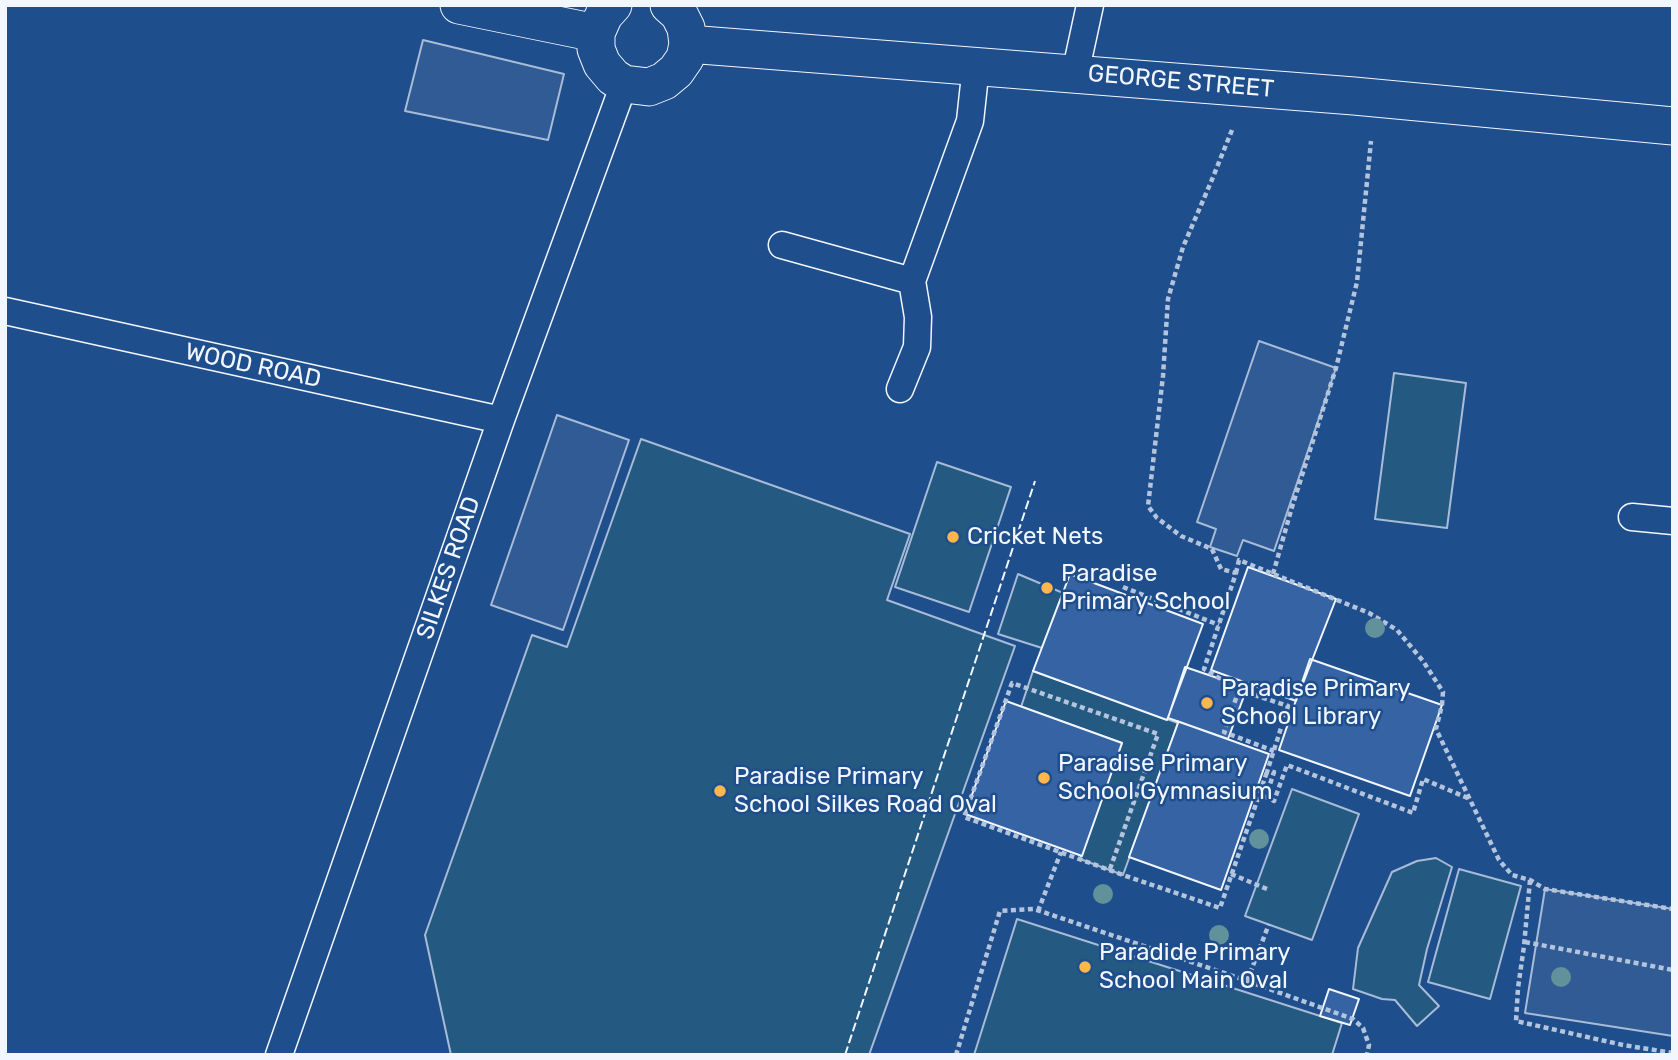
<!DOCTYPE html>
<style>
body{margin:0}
#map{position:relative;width:1678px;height:1060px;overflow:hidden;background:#1f4e8c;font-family:Rubik,sans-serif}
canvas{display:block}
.frame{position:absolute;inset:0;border:7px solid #f2f6ff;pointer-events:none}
</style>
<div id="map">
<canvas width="1678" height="1060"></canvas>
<div class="frame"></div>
</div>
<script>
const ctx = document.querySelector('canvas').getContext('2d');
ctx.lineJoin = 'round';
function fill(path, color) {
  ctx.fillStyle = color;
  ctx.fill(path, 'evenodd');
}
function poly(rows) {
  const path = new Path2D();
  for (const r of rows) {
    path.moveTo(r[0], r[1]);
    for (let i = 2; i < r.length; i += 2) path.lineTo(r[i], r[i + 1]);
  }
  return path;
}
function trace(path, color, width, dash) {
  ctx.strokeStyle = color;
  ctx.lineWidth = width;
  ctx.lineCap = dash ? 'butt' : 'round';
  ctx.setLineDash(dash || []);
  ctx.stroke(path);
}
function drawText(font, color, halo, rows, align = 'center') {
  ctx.font = font + ' Rubik,sans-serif';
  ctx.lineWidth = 5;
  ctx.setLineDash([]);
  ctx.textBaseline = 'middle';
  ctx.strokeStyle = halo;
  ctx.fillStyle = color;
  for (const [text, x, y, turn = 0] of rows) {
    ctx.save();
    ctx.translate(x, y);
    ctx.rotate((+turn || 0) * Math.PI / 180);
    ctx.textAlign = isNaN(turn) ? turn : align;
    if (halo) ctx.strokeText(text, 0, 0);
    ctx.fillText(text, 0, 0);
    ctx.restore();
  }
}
const green = poly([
 [1394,373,1466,383,1447,528,1375,519,1394,373],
 [641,439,910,534,887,600,1015,646,869,1055,451,1055,425,935,532,635,567,647,641,439],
 [937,462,1011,487,969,612,895,587,937,462],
 [1018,574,1063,593,1042,648,998,634,1018,574],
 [1033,671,1178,723,1123,875,1080,859,1122,743,1021,707,1033,671],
 [1292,789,1359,814,1312,940,1245,916,1292,789],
 [1436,858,1452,867,1427,949,1419,985,1439,1006,1417,1026,1395,1000,1382,999,1353,989,1358,948,1392,872,1417,861,1436,858],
 [1459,869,1521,886,1490,999,1428,982,1459,869],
 [1017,919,1342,1023,1332,1055,974,1055,1017,919]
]);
fill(green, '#245a82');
trace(green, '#a8bbd7', 2);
const parking = poly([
 [423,40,564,74,548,140,405,111,423,40],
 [1259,341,1336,368,1274,551,1243,540,1237,556,1210,547,1216,529,1197,522,1259,341],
 [557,415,629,440,563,630,491,605,557,415],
 [1545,889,1673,909,1673,1036,1525,1013,1545,889]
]);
fill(parking, '#305b95');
trace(parking, '#a8bbd7', 2);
const building = poly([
 [1248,567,1336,599,1296,701,1211,670,1248,567],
 [1070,574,1203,624,1167,720,1033,671,1070,574],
 [1310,659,1442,705,1410,796,1279,750,1310,659],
 [1185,667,1247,688,1228,739,1168,718,1185,667],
 [1006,701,1122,743,1082,856,965,814,1006,701],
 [1177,721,1269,754,1221,890,1129,857,1178,723,1177,721],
 [1329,989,1359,999,1350,1025,1320,1016,1329,989]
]);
fill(building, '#3563a3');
trace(building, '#f2f6ff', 2);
const street = poly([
 [1075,74,1090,5],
 [782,245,912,281],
 [5,311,501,420],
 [900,389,917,347,918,317,912,281,970,121,976,66],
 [1632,517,1673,521],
 [279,1055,501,420,624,84]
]);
const secondary = poly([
 [459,5,596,33],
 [613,5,604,15,596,33,596,49,602,64,613,77,624,84,649,87,664,81,676,71,685,58,688,44,686,28,679,14,669,5],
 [688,44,1354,96,1673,126]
]);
trace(street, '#f2f6ff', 29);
trace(secondary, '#f2f6ff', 39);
trace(poly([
 [1232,130,1211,182,1183,247,1168,299,1163,376,1148,506,1157,518,1181,536,1212,549,1221,569,1236,573,1204,669,1239,690,1288,706,1267,772,1274,772,1266,797,1274,801,1287,765,1413,813,1423,779,1470,799],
 [1236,573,1239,560,1369,613,1397,630,1423,661,1443,692,1442,705,1436,729,1499,860,1512,875,1530,880,1545,889,1673,909],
 [1273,574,1292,507,1336,368,1357,282,1371,141],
 [1123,587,1219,625],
 [1239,690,1224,732,1274,751],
 [1110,869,1158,734,1012,683,964,817,1123,875,1220,908,1267,772],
 [1231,874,1267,889],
 [1530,880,1524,946,1518,988,1516,1021,1623,1045,1673,1053],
 [1038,911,1061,852],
 [1525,942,1673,970],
 [1247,981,1269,924],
 [956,1055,1000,911,1034,909,1230,975,1353,1019,1363,1028,1369,1045,1367,1055]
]), '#b3c4dc', 4.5, [5, 3.5]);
trace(street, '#1f4e8c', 26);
trace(secondary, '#1f4e8c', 37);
trace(poly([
 [845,1055,1035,481]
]), '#f2f6ff', 2, [9, 3.5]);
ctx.fillStyle = '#61919a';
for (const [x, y] of [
 [1375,628],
 [1259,839],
 [1103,894],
 [1219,935],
 [1561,977]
]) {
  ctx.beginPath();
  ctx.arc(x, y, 10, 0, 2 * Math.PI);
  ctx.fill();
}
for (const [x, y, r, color] of [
 [953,537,7,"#ffb74d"],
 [1047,588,7,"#ffb74d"],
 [1207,703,7,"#ffb74d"],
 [1044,778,7,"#ffb74d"],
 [720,791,7,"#ffb74d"],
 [1085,967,7,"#ffb74d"]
]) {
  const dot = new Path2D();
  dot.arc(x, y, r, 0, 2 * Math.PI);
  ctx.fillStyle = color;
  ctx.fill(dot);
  trace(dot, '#1f4e8c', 2.5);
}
drawText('24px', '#f2f6ff', '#1f4e8c', [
 ["GEORGE STREET",1181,82,5],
 ["WOOD ROAD",253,366,12],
 ["SILKES ROAD",449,568,-71]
]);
drawText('24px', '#f2f6ff', '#1f4e8c', [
 ["Cricket Nets",967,537],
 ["Paradise",1061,574],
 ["Primary School",1061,602],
 ["Paradise Primary",1221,689],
 ["School Library",1221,717],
 ["Paradise Primary",1058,764],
 ["School Gymnasium",1058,792],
 ["Paradise Primary",734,777],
 ["School Silkes Road Oval",734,805],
 ["Paradide Primary",1099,953],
 ["School Main Oval",1099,981]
], 'left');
</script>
